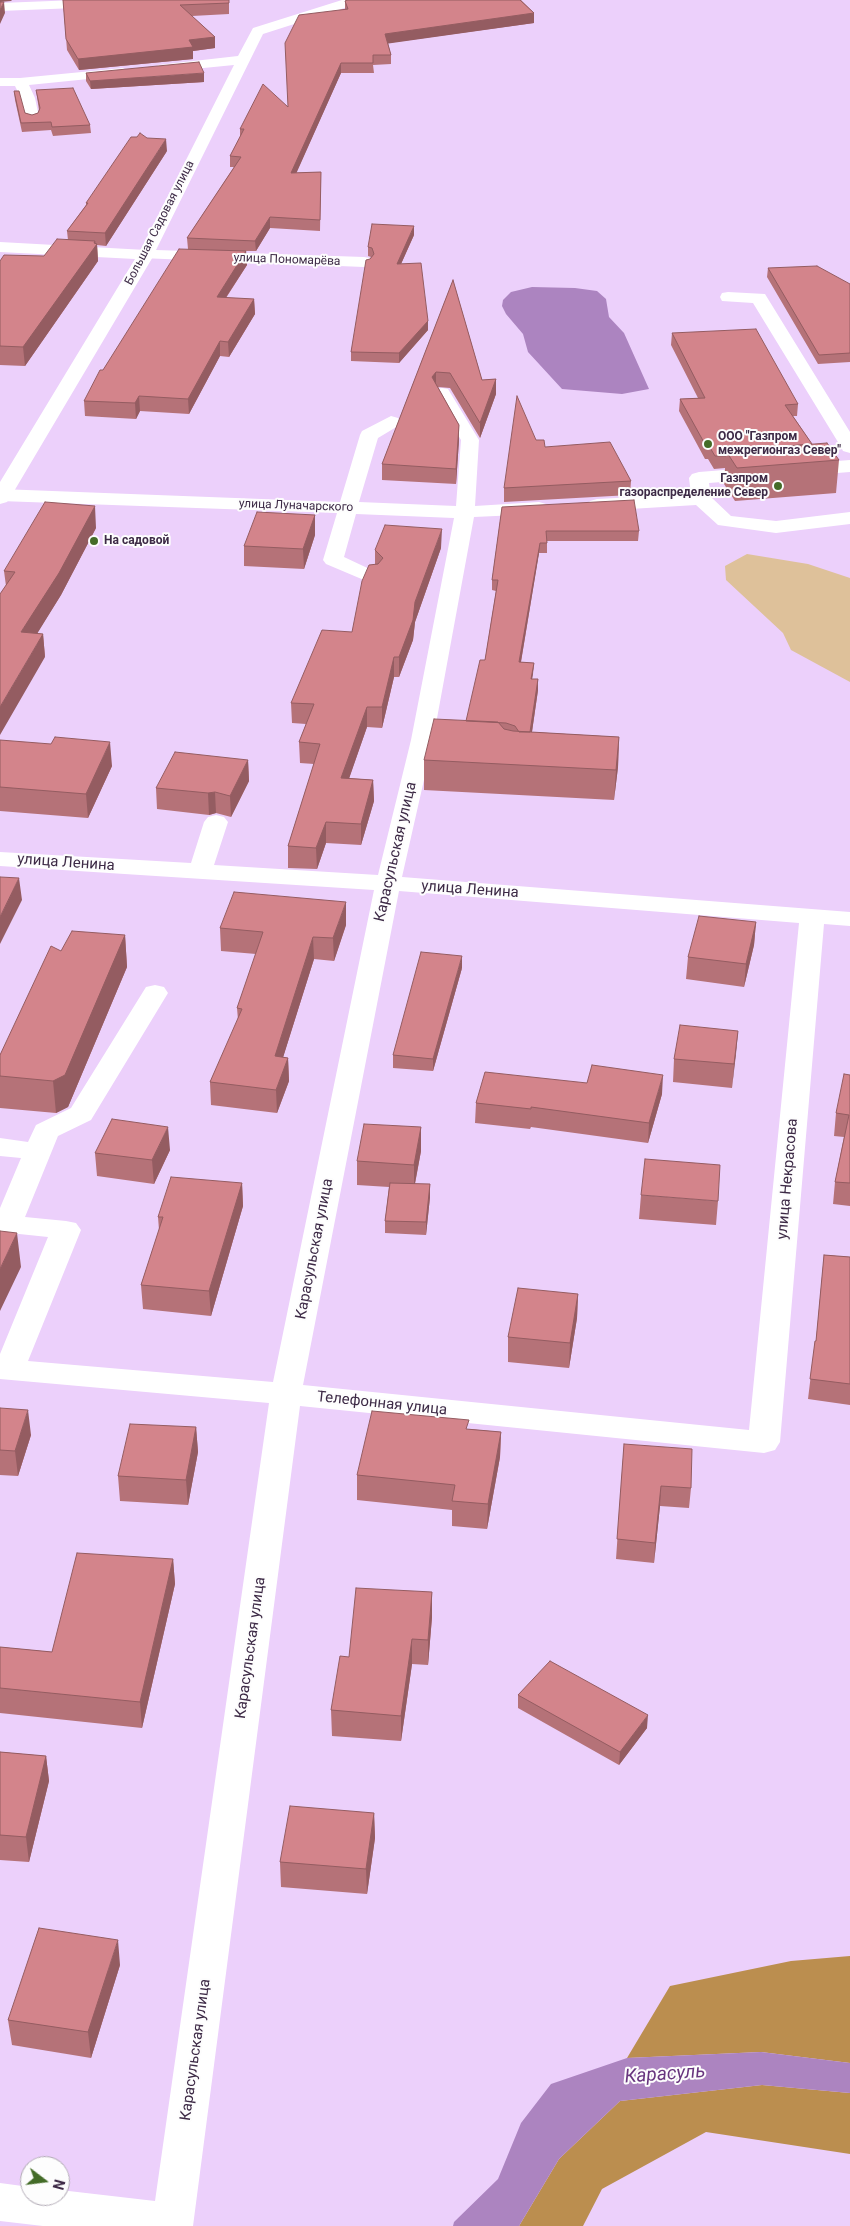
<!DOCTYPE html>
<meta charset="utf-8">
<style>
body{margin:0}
#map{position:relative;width:850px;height:2226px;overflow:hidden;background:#ecd0fb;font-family:Roboto,sans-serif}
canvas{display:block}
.north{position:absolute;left:20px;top:2156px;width:50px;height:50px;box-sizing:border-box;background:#fdfdfd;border:1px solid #b0a9b4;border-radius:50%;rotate:105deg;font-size:14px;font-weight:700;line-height:20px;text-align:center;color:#3d2a46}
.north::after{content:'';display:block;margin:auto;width:18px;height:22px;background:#446c28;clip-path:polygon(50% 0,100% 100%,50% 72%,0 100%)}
</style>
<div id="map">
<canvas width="850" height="2226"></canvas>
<div class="north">N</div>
</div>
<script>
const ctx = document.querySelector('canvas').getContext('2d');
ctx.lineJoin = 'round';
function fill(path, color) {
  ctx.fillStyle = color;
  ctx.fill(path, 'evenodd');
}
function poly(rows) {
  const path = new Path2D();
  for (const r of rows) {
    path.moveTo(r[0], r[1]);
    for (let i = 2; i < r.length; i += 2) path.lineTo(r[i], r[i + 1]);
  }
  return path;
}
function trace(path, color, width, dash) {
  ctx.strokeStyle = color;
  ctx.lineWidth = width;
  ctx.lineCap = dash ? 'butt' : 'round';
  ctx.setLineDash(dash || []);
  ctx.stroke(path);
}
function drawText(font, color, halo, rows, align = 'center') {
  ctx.font = font + ' Roboto,sans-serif';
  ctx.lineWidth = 4;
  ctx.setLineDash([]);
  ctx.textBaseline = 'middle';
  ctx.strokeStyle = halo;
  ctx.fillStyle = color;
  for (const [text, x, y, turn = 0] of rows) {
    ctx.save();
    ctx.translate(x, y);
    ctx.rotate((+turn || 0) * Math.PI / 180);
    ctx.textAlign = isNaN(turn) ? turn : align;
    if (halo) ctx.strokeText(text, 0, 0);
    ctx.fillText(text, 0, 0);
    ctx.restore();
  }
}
fill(poly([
 [747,554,808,564,850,578,850,682,791,650,783,633,726,580,725,566]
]), '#dec19a');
fill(poly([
 [850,1956,850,2063,761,2052,627,2058,670,1986,791,1961],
 [762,2085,850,2093,850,2154,706,2132,602,2189,583,2226,519,2226,559,2159,620,2101]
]), '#bb8e4f');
fill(poly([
 [532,287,575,288,597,291,606,299,609,317,624,333,649,389,622,394,562,389,528,352,523,334,506,314,502,306,503,300,511,292],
 [761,2052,850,2063,850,2093,762,2085,620,2101,559,2159,519,2226,453,2226,454,2222,498,2179,521,2123,551,2084,627,2058]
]), '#ac84c0');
fill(poly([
 [342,0,362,0,360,3,263,34,156,250,364,257,370,258,372,262,370,266,364,267,140,258,138,255,234,65,163,72,158,71,156,68,158,65,238,56,253,28,342,0],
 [123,68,130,72,128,75,29,85,35,98,39,117,37,120,32,121,27,120,25,117,21,98,15,86,0,86,0,78,20,78,123,68],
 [728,292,765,294,850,432,850,453,843,451,841,447,753,303,722,301,720,297,722,293,728,292],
 [442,388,448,389,479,440,475,506,539,502,546,504,549,508,546,512,539,514,474,517,433,740,402,877,850,912,850,926,824,924,780,1442,775,1450,764,1453,300,1406,193,2226,43,2226,0,2221,0,2183,30,2187,30,2196,60,2196,60,2190,155,2201,269,1403,0,1379,0,1354,48,1237,0,1232,0,1208,21,1158,0,1156,0,1138,28,1142,36,1125,71,1108,146,987,155,985,164,987,168,993,91,1120,58,1136,25,1217,66,1221,76,1223,81,1230,28,1361,273,1382,374,890,0,866,0,852,191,863,204,822,208,817,216,815,224,817,228,822,214,865,378,875,411,740,454,518,356,514,344,557,378,573,381,577,378,581,371,583,326,564,323,560,337,513,0,501,0,489,340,502,360,435,362,431,391,416,398,418,400,422,398,426,378,438,359,502,456,506,461,440,433,393,436,389,442,388],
 [399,891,799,923,749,1430,303,1385,399,891],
 [850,460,850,472,709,483,711,497,731,516,776,521,850,512,850,524,776,533,718,525,696,505,597,511,590,509,587,505,590,501,597,499,691,494,689,478,692,474,699,472,850,460]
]), '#fff');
fill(poly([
 [77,0,105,0,108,3,101,7,0,11,0,3,77,0],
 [0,242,146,250,152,252,154,255,10,498,7,502,0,504,0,482,135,259,0,252,0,242]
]), '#fff');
fill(poly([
 [63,0,229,0,229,14,192,16,215,37,215,48,193,51,193,59,79,70,67,50],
 [347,0,528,0,521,0,534,13,534,23,388,43,391,55,391,64,373,65,374,73,341,73,296,173,321,172,320,231,270,228,256,251,246,251,247,265,226,298,254,299,255,314,229,357,220,356,189,414,140,411,136,419,85,416,84,401,103,370,188,249,187,238,234,167,230,167,230,156,240,137,240,129,288,107,345,10,345,1],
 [86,73,204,82,91,89,86,81],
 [36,90,90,125,91,133,53,136,51,130,22,132,15,100,14,91,25,113,32,115,38,113,39,110],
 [167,151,106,246,97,245,98,261,25,366,0,365,0,261,44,256,68,240,67,231,86,205,86,203],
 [414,235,401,264,428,321,428,330,399,363,351,361,351,352,370,259,371,257,368,256,368,247],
 [768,268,850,284,850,362,818,364,767,277],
 [453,280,482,380,496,379,496,394,480,438,450,388,438,387,459,425,459,440,456,484,382,480,382,464],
 [672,333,798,404,797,416,793,416,812,444,839,460,836,493,735,501,724,484,725,468,714,469,708,459,705,459,679,411,680,399,698,398,671,345],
 [536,440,545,447,631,481,630,495,504,502,504,488],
 [502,507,639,531,638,541,547,541,547,553,539,553,521,662,534,663,532,679,538,679,538,690,532,732,619,737,618,767,614,800,424,790,424,760,466,721,485,660,496,591,492,590,492,580],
 [315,515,315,535,304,569,244,566,244,546],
 [96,528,61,595,37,633,43,634,45,657,6,586,4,571],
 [441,548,415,622,413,640,399,677,394,677,382,728,367,727,349,778,373,780,374,801,361,845,326,843,317,869,288,868,288,846,314,764,300,763,299,742,306,724,292,723,291,703,352,632,375,564,375,550],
 [0,740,112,766,88,818,0,811],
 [248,760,249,781,231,817,216,813,209,815,157,809,156,788],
 [756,922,754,945,744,987,686,979,688,957],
 [346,925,334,961,314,959,283,1057,288,1058,289,1081,277,1113,211,1105,210,1082,238,1020,237,1008,256,954,221,951,220,928],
 [125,935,127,967,68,1107,56,1113,0,1108,0,1055,61,951],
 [462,968,433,1071,393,1068,393,1055],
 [738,1031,732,1088,673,1082,674,1059],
 [850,1075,850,1206,833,1204,835,1182,844,1137,834,1136,836,1113],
 [662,1094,648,1143,531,1127,530,1129,475,1123,476,1103],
 [421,1127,421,1151,415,1184,430,1184,430,1197,426,1235,385,1233,385,1221,389,1187,357,1185,357,1161],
 [170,1150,154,1184,97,1176,95,1153],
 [242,1183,243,1206,211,1316,143,1309,141,1285,159,1230,158,1217],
 [641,1195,718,1201,716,1225,639,1219],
 [824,1255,850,1257,850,1405,808,1399,815,1341,816,1341],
 [578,1294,577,1318,569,1368,508,1362,508,1337],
 [0,1408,31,1435,18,1476,0,1475],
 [196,1427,198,1452,188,1505,120,1501,118,1476],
 [469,1429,501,1432,500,1457,487,1529,452,1526,452,1510,357,1500,357,1475],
 [624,1444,691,1488,689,1508,660,1506,654,1563,616,1559],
 [173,1559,175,1584,142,1728,0,1713,0,1647,52,1652],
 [432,1592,432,1617,428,1665,412,1664,401,1741,332,1736,331,1710,349,1657],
 [518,1695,647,1728,619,1765,518,1708],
 [0,1752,46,1756,49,1781,29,1862,0,1860],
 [374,1813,375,1838,367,1894,281,1887,280,1862],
 [120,1965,91,2058,12,2045,8,2020]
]), '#b57278');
fill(poly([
 [0,0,12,0,11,1,0,2],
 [4,2,5,13,0,24,0,10],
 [534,13,534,23,385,44,385,34],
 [215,37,215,48,193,51,193,59,79,70,78,59,189,40],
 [341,63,341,73,292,183,291,173],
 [204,73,204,82,91,89,90,81],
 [166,139,167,151,106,246,105,233],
 [270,217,270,228,256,251,255,241],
 [414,226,414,235,397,273,397,264],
 [95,241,96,245,97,244,98,261,25,366,23,347],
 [246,251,247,265,217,311,217,297],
 [254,299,255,314,229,357,228,342],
 [428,321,428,330,399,363,399,353],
 [220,341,220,356,189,414,188,399],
 [436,372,436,387,432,377],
 [496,379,496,394,480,438,480,423],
 [139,396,140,411,136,419,135,403],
 [459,425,459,440,456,484,456,469],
 [95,506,96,528,61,595,24,655,21,632],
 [315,515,315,535,304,569,303,549],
 [442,529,441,548,415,622,413,640,399,677,399,657,415,602],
 [540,543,539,553,519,673,519,662],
 [43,634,45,657,0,735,0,707],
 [394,657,394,677,382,728,382,707],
 [534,663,533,674,530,690,531,679],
 [538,679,538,690,530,745,530,734],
 [367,707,367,727,342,799,341,778],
 [619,737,618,767,614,800,616,770],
 [110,742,112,766,88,818,86,794],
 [248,760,249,781,231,817,230,796],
 [373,780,374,801,361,845,361,824],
 [215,792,216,813,209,815,208,793],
 [326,822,326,843,317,869,316,848],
 [19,878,22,900,0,944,0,917],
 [346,902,346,925,334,961,333,938],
 [756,922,754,945,744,987,746,964],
 [125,935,127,967,68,1107,56,1113,53,1081],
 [313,937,314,959,276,1080,275,1056],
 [462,956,462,968,433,1071,433,1059],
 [738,1031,736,1054,732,1088,734,1064],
 [288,1058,289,1081,277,1113,276,1090],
 [663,1075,662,1094,648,1143,649,1123],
 [168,1127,170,1150,154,1184,152,1160],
 [421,1127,421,1151,414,1188,414,1165],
 [242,1183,243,1206,211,1316,209,1291],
 [430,1184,430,1197,426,1235,426,1222],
 [17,1233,21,1267,0,1311,0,1269],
 [578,1294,577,1318,569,1368,570,1343],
 [28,1410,31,1435,18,1476,15,1451],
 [196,1427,198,1452,188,1505,186,1480],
 [501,1432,500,1457,487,1529,488,1504],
 [661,1486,660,1506,654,1563,655,1543],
 [173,1559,175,1584,142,1728,140,1702],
 [432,1592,432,1617,428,1665,428,1640],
 [412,1639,412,1664,401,1741,401,1716],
 [648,1715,647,1728,619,1765,620,1752],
 [46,1756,49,1781,29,1862,26,1837],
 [374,1813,375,1838,367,1894,366,1869],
 [118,1940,120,1965,91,2058,88,2032]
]), '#945c61');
const building = poly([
 [63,0,229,0,229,3,180,5,215,37,189,40,193,47,78,59,66,39,63,0],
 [347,0,520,0,534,13,385,34,391,55,373,55,373,63,341,63,291,173,321,172,320,220,270,217,255,241,187,238,241,157,230,156,244,129,240,129,263,84,288,107,285,43,299,15,348,9,345,1,347,0],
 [0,2,4,2,0,10,0,2],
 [199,62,204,73,90,81,86,73,199,62],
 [73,88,90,125,52,127,51,122,21,123,14,91,19,91,25,113,32,115,38,113,40,108,36,90,73,88],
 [140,133,147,138,166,139,105,233,67,231,88,203,86,203,131,137,137,137,140,133],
 [372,224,414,226,397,264,421,263,428,321,399,353,351,352,366,260,370,259,374,254,372,248,368,247,372,224],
 [57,239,95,241,94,243,97,244,23,347,0,346,0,261,4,255,44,256,57,239],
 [179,249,246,251,217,297,254,299,228,342,220,341,188,399,139,396,135,403,84,401,100,370,103,370,179,249],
 [817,266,850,284,850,353,819,355,768,268,817,266],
 [453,280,482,380,496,379,480,423,450,373,436,372,432,377,459,425,456,469,382,464,453,280],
 [756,329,798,404,785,405,812,444,726,451,726,456,715,456,709,446,706,446,680,399,705,398,672,333,756,329],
 [517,396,536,440,544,440,545,447,610,442,631,481,504,488,517,396],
 [827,443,839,460,737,468,726,451,827,443],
 [634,500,639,531,546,531,547,543,540,543,519,662,534,663,531,679,538,679,530,732,519,732,515,726,506,723,466,721,480,660,485,660,498,580,492,580,502,507,634,500],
 [45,502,95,506,59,573,21,632,43,634,0,707,0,594,15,572,4,571,45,502],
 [257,512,315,515,303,549,244,546,257,512],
 [385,525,442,529,415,602,413,620,399,657,394,657,382,707,367,707,341,778,373,780,361,824,326,822,316,848,288,846,320,744,299,742,314,704,291,703,322,630,352,632,362,581,369,565,378,564,383,558,375,550,385,525],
 [434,719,498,722,504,729,513,731,619,737,616,770,424,760,434,719],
 [55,737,110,742,86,794,0,787,0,740,51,744,55,737],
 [175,752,248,760,230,796,215,792,208,793,156,788,175,752],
 [0,877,19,878,0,917,0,877],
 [234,892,346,902,333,938,313,937,275,1056,288,1058,276,1090,210,1082,242,1009,237,1008,263,932,220,928,234,892],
 [699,916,756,922,746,964,688,957,699,916],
 [72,931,125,935,65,1075,53,1081,0,1076,0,1055,51,946,61,951,72,931],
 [421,952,462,956,433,1059,393,1055,421,952],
 [680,1025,738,1031,734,1064,674,1059,680,1025],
 [592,1065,663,1075,649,1123,531,1107,531,1109,476,1103,485,1072,587,1083,592,1065],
 [844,1074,850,1075,850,1183,835,1182,849,1115,836,1113,844,1074],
 [112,1119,168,1127,152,1160,95,1153,112,1119],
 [364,1124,421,1127,414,1165,357,1161,364,1124],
 [645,1159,720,1165,718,1201,641,1195,645,1159],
 [171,1177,242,1183,209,1291,141,1285,163,1217,158,1217,171,1177],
 [390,1183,430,1184,426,1222,385,1221,390,1183],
 [0,1231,17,1233,0,1269,0,1231],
 [824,1255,850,1257,850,1384,810,1379,815,1341,816,1341,824,1255],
 [518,1288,578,1294,570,1343,508,1337,518,1288],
 [0,1408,28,1410,15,1451,0,1450,0,1408],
 [372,1411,469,1420,466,1429,501,1432,488,1504,452,1501,455,1485,357,1475,372,1411],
 [130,1424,196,1427,186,1480,118,1476,130,1424],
 [624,1444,692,1449,691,1488,661,1486,655,1543,617,1539,624,1444],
 [77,1553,173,1559,140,1702,0,1688,0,1647,52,1652,77,1553],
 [356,1588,432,1592,428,1640,412,1639,401,1716,331,1710,340,1656,349,1657,356,1588],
 [550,1661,648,1715,620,1752,518,1695,550,1661],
 [0,1752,46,1756,26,1837,0,1835,0,1752],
 [290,1806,374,1813,366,1869,280,1862,290,1806],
 [39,1928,118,1940,88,2032,8,2020,39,1928]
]);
fill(building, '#d3848b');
trace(building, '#945c61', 1);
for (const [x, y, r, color] of [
 [708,444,5,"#446c28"],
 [778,486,5,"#446c28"],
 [94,541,5,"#446c28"]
]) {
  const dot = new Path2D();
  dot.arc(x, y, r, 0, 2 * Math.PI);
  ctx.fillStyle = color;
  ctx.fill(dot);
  trace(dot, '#fdfdfd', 2);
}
drawText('12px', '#3d2a46', '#fdfdfd', [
 ["Большая Садовая улица",160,223,-63],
 ["улица Пономарёва",287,260,2],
 ["улица Луначарского",296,506,2]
]);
drawText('bold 12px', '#3d2a46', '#fdfdfd', [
 ["ООО \"Газпром",718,437],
 ["межрегионгаз Север\"",718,451],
 ["Газпром",768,479,"right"],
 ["газораспределение Север",768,493,"right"],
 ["На садовой",104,541]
], 'left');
drawText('15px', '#3d2a46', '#fdfdfd', [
 ["Карасульская улица",396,852,-77],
 ["улица Ленина",66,863,4],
 ["улица Ленина",470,890,4],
 ["улица Некрасова",788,1179,-85],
 ["Карасульская улица",315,1249,-79],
 ["Телефонная улица",382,1404,6],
 ["Карасульская улица",251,1648,-82],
 ["Карасульская улица",196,2050,-82]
]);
drawText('italic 19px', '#68357f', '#fdfdfd', [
 ["Карасуль",665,2075,-4]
]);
</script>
